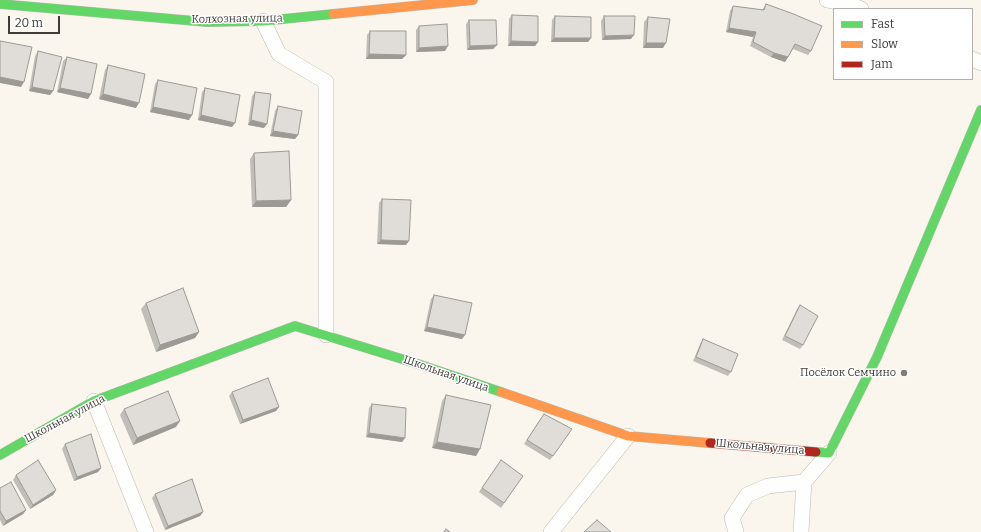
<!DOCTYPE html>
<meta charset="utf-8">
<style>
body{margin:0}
#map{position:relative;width:981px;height:532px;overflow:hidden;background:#faf6ee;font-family:Bitter,serif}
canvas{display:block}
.legend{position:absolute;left:833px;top:8px;width:140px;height:72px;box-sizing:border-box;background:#fff;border:1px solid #b2b1af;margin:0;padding:5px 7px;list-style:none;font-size:12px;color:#3e3c37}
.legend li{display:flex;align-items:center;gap:8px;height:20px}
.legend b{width:20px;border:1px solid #b2b1af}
.scale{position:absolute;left:8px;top:16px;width:52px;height:18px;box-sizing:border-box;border:2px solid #3e3c37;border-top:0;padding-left:5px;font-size:12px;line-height:14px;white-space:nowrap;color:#3e3c37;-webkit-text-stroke:3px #fff;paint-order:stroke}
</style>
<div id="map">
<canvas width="981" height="532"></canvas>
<ul class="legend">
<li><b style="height:5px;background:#63d668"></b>Fast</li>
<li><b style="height:5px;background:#ff974d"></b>Slow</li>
<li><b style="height:5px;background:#b3261e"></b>Jam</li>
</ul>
<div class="scale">20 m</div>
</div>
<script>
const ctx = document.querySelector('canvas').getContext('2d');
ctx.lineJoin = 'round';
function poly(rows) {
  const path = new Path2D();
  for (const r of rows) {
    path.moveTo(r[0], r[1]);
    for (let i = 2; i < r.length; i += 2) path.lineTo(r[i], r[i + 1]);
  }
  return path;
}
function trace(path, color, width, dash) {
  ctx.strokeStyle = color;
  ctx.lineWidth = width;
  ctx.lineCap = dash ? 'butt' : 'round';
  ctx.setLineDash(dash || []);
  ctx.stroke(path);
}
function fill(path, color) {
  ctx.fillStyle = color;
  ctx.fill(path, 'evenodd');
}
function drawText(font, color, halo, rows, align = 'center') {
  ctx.font = font + ' Bitter,serif';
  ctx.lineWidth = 3;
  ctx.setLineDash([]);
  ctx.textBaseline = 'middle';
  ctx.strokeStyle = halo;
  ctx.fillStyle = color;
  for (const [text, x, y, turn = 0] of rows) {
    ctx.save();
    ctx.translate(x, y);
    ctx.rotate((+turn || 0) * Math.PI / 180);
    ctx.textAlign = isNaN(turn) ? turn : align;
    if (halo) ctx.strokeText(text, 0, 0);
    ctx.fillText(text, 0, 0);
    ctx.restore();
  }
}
const street = poly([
 [827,0,852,5,861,9],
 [263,21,279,54,326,82,326,335],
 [972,59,981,63],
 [94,401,146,532],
 [551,532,628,436],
 [736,532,732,518,747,495,768,486,804,482],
 [801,532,804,482,829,453]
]);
const fast = poly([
 [0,4,207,22,263,21,333,14],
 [816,452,829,453,877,357,981,110],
 [0,455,94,401,295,326,418,364,501,392]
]);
const slow = poly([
 [333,14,473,0],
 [501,392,628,436,710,443]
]);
const jam = poly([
 [710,443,816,452]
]);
trace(street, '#bcbab4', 16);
trace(fast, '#bcbab4', 10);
trace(slow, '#bcbab4', 10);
trace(jam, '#bcbab4', 10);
trace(street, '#fefefc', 15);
trace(fast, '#63d668', 9);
trace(slow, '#ff974d', 9);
trace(jam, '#b3261e', 9);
fill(poly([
 [766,4,811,51,808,55,793,49,785,62,771,57,750,46,753,37,726,32,730,11,733,6,762,10],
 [512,15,538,42,535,46,508,46,509,19],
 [555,16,591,38,588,42,551,42,552,20],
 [604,16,631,39,602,40,601,21],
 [648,17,663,48,643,48,644,22],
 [469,20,497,45,493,49,467,50,466,24],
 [419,26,445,51,416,52,416,30],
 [370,31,406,55,402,59,366,59,367,35],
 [38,51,53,91,50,95,29,91,35,56],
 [67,57,91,94,88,99,57,92,63,61],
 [108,65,136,108,99,99,105,70],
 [158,80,192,115,189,120,150,112,155,84],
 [205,88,232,127,198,120,202,92],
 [255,92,264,128,248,125,252,96],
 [278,106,298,135,295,139,270,136,275,111],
 [254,153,291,200,286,207,252,207,250,159],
 [382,199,406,245,377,244,379,203],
 [434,295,462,339,424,331,431,299],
 [146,303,199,332,195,338,156,352,141,309],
 [800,305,803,345,800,349,782,340,797,309],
 [703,339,731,372,728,376,693,361,700,344],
 [232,392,279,407,276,411,240,424,229,396],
 [446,395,480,449,476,456,432,448,442,401],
 [372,404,405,438,402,442,366,437,369,408],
 [124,409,176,427,133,445,120,415],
 [541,418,572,429,550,460,524,444],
 [65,444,101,468,98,472,74,481,62,449],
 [501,460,523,476,501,508,479,492],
 [16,475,56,490,53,495,30,509,13,480],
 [0,488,26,510,23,514,3,526,0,520],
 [155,494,203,512,200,516,165,530,152,498]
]), '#c1bdb9');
fill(poly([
 [729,28,756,32,753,37,726,32],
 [634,35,631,39,602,40,605,36],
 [554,38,591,38,588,42,551,42],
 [511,41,538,42,535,46,508,46],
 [646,43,666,43,663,48,643,48],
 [497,45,493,49,467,50,470,46],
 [448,46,445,51,416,52,419,48],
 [774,53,788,57,785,62,771,57],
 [369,54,406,55,402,59,366,59],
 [0,77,24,82,21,87,0,83],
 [32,87,53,91,50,95,29,91],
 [60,88,91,94,88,99,57,92],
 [103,94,139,103,136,108,99,99],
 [153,107,192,115,189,120,150,112],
 [201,115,235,123,232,127,198,120],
 [251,120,267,124,264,128,248,125],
 [273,131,298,135,295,139,270,136],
 [291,200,286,207,252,207,256,201],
 [381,240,409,241,406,245,377,244],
 [427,327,465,335,462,339,424,331],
 [199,332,195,338,156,352,160,345],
 [279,407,276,411,240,424,243,420],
 [180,421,176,427,133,445,137,438],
 [369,433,405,438,402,442,366,437],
 [437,442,480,449,476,456,432,448],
 [101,468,98,472,74,481,77,477],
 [56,490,53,495,30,509,33,505],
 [26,510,23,514,3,526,6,521],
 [203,512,200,516,165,530,168,526]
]), '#9d9a96');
const building = poly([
 [766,4,791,13,822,26,811,51,795,44,788,57,774,53,753,42,756,32,729,28,733,6,764,10,766,4],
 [512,15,538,16,538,42,511,41,512,15],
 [555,16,591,17,591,38,554,38,555,16],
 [604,16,635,16,634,35,605,36,604,16],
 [648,17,670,19,666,43,646,43,648,17],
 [469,20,496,20,497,45,470,46,469,20],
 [447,24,448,46,419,48,419,26,447,24],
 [370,31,406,31,406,55,369,54,370,31],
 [0,41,32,47,24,82,0,77,0,41],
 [38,51,62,57,53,91,32,87,38,51],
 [67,57,97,64,91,94,60,88,67,57],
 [108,65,145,74,139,103,103,94,108,65],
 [158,80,197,88,192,115,153,107,158,80],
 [205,88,240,95,235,123,201,115,205,88],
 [255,92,271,94,267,124,251,120,255,92],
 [278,106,302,111,298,135,273,131,278,106],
 [289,151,291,200,256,201,254,153,289,151],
 [382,199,411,200,409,241,381,240,382,199],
 [183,288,199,332,160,345,146,303,183,288],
 [434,295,472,303,465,335,427,327,434,295],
 [800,305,818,316,803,345,785,336,800,305],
 [703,339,738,354,731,372,696,357,703,339],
 [268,378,279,407,243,420,232,392,268,378],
 [168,391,180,421,137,438,124,409,168,391],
 [446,395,491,405,480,449,437,442,446,395],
 [372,404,406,408,405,438,369,433,372,404],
 [544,414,572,429,553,456,527,440,544,414],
 [91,434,101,468,77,477,65,444,91,434],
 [38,460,56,490,33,505,16,475,38,460],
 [501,460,523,476,504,503,482,488,501,460],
 [192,479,203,512,168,526,155,494,192,479],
 [11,482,26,510,6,521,0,511,0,488,11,482],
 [597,520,611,532,584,532,597,520],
 [446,529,450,532,444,532,446,529]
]);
fill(building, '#e0dcd7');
trace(building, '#9d9a96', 1);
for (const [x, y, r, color] of [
 [904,373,4,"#807d77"]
]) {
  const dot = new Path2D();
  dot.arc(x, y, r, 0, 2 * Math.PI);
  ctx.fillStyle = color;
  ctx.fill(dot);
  trace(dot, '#fff', 1.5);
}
drawText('11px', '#3e3c37', '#fff', [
 ["Колхозная улица",237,19,-1],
 ["Школьная улица",446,374,19],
 ["Школьная улица",65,419,-28],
 ["Школьная улица",760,447,5]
]);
drawText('11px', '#3e3c37', '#fff', [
 ["Посёлок Семчино",896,373]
], 'right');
</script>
